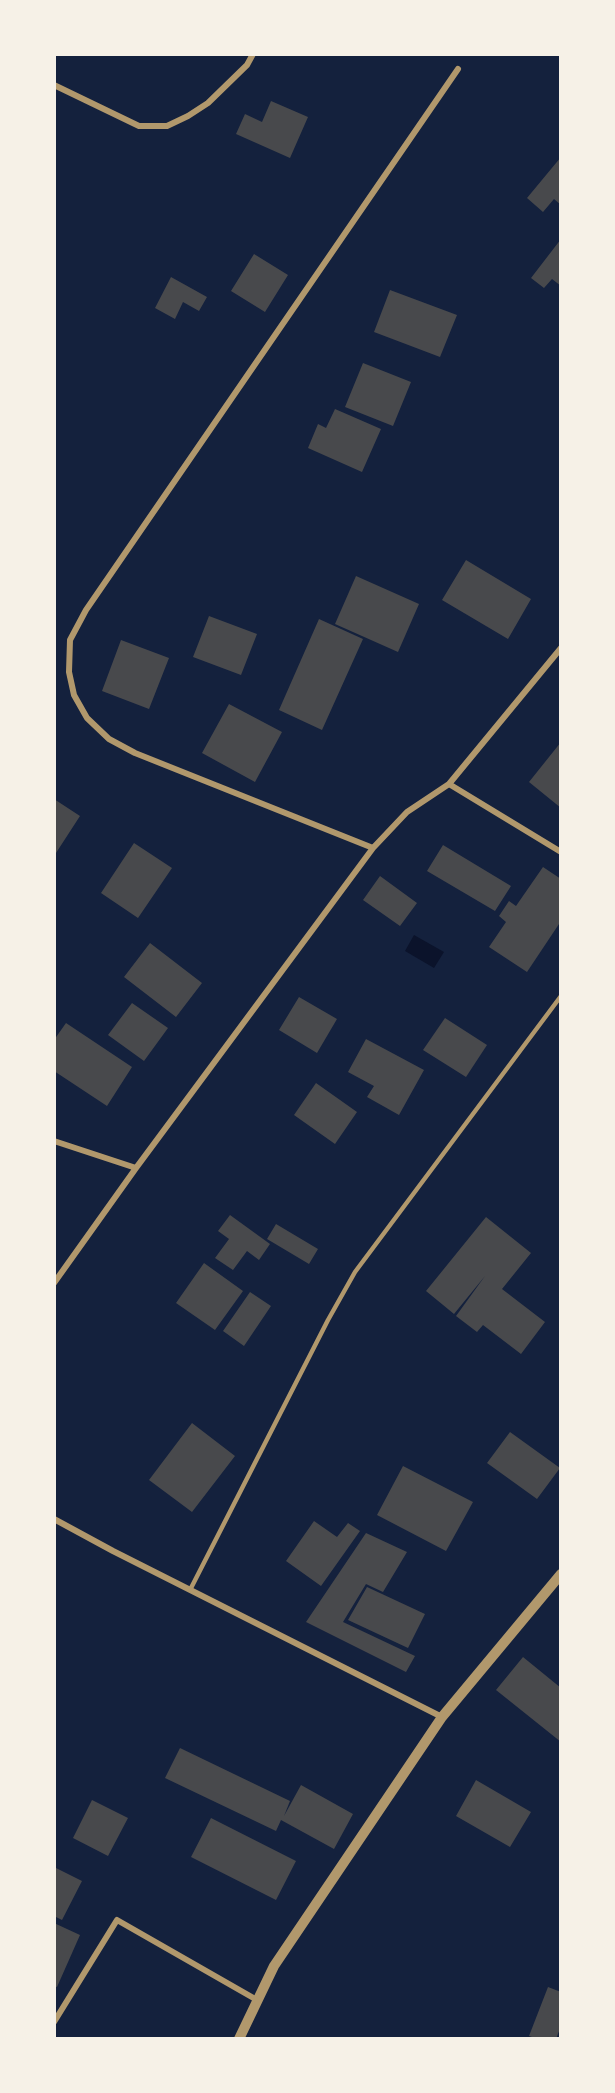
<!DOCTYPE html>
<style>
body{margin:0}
#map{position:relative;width:615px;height:2093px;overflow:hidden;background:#14213d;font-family:"Open Sans",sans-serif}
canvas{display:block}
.frame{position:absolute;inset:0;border:56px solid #f6f1e7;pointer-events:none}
</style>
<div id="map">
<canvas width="615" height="2093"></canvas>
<div class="frame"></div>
</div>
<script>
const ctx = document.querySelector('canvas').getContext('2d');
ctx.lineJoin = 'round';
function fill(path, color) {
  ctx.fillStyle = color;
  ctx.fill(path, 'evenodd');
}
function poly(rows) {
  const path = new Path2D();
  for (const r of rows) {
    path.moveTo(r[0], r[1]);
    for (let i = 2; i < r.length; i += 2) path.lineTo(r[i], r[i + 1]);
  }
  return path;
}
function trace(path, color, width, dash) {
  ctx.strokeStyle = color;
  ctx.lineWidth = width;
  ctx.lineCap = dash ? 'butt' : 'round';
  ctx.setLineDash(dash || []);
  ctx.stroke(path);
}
fill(poly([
 [414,935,444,952,434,968,405,951]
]), '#0b132b');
fill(poly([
 [271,101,308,117,290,158,236,134,245,114,262,122],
 [561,157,561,205,554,199,543,212,527,198],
 [561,239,561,286,552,279,544,288,531,278],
 [254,254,288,275,265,312,231,291],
 [171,277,207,297,199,311,183,302,175,319,155,308],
 [390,290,457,315,440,357,374,332],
 [363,363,411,382,393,426,345,407],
 [335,409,381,429,362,472,308,448,318,424,326,428],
 [466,560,531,599,508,639,442,600],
 [356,576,419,604,398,652,335,624],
 [209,616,257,634,241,675,193,657],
 [319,619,363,639,322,730,279,710],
 [121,640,169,658,149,709,102,691],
 [229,704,282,732,255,782,202,753],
 [561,742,561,808,529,782],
 [54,799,80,816,56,853,54,851],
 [134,843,172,868,138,918,101,893],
 [443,845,511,886,495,911,427,871],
 [543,867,561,879,561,921,527,972,489,947,506,922,499,916,509,901,516,906],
 [380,876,417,903,400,926,363,900],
 [150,943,202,983,176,1017,124,977],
 [299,997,337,1019,317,1053,279,1030],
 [132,1003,168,1028,144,1061,108,1035],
 [445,1018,487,1045,466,1077,423,1050],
 [66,1023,132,1067,107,1106,54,1071,54,1040],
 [366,1039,424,1070,399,1115,367,1097,374,1086,348,1072],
 [316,1083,357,1112,335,1144,294,1115],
 [230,1215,270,1244,259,1260,247,1251,233,1270,215,1258,229,1239,218,1231],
 [486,1217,531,1253,502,1289,545,1322,521,1354,483,1325,477,1332,456,1316,485,1276,454,1314,426,1291],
 [276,1224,318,1249,309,1264,267,1239],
 [204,1263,243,1291,215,1330,176,1303],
 [250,1292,271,1306,244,1346,223,1331],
 [192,1423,235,1456,192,1512,149,1480],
 [510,1432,560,1468,537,1499,487,1463],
 [403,1466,473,1502,446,1551,377,1515],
 [314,1521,337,1537,348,1523,360,1531,321,1586,286,1561],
 [366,1533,407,1552,383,1592,366,1584,343,1622,415,1656,406,1672,306,1622],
 [367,1587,425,1614,408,1648,348,1620],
 [523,1657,561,1688,561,1742,496,1690],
 [180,1748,290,1801,284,1816,301,1785,353,1814,334,1849,281,1820,276,1831,165,1778],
 [476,1780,531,1812,510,1847,456,1816],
 [92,1800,128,1818,108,1856,73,1838],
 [211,1818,296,1861,276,1900,191,1857],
 [54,1867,82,1881,62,1920,54,1916],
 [54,1923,80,1935,57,1987,54,1986],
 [548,1987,561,1992,561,2026,556,2039,538,2039,529,2036]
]), '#48494c');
trace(poly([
 [190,1590,328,1320,355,1272,561,996]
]), '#b1986c', 4.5);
trace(poly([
 [54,85,139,126,167,126,188,116,208,103,247,65,253,54],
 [449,784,561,852],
 [373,848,135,753,109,739,87,718,74,695,69,672,70,640,86,610,458,69],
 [54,1141,136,1168],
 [54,1283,136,1168,373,848,407,812,449,784,561,648],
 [54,1519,113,1551,442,1717],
 [54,2022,117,1920,257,2000]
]), '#b1986c', 6);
trace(poly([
 [239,2039,274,1966,442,1717,561,1574]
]), '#b1986c', 10);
</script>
